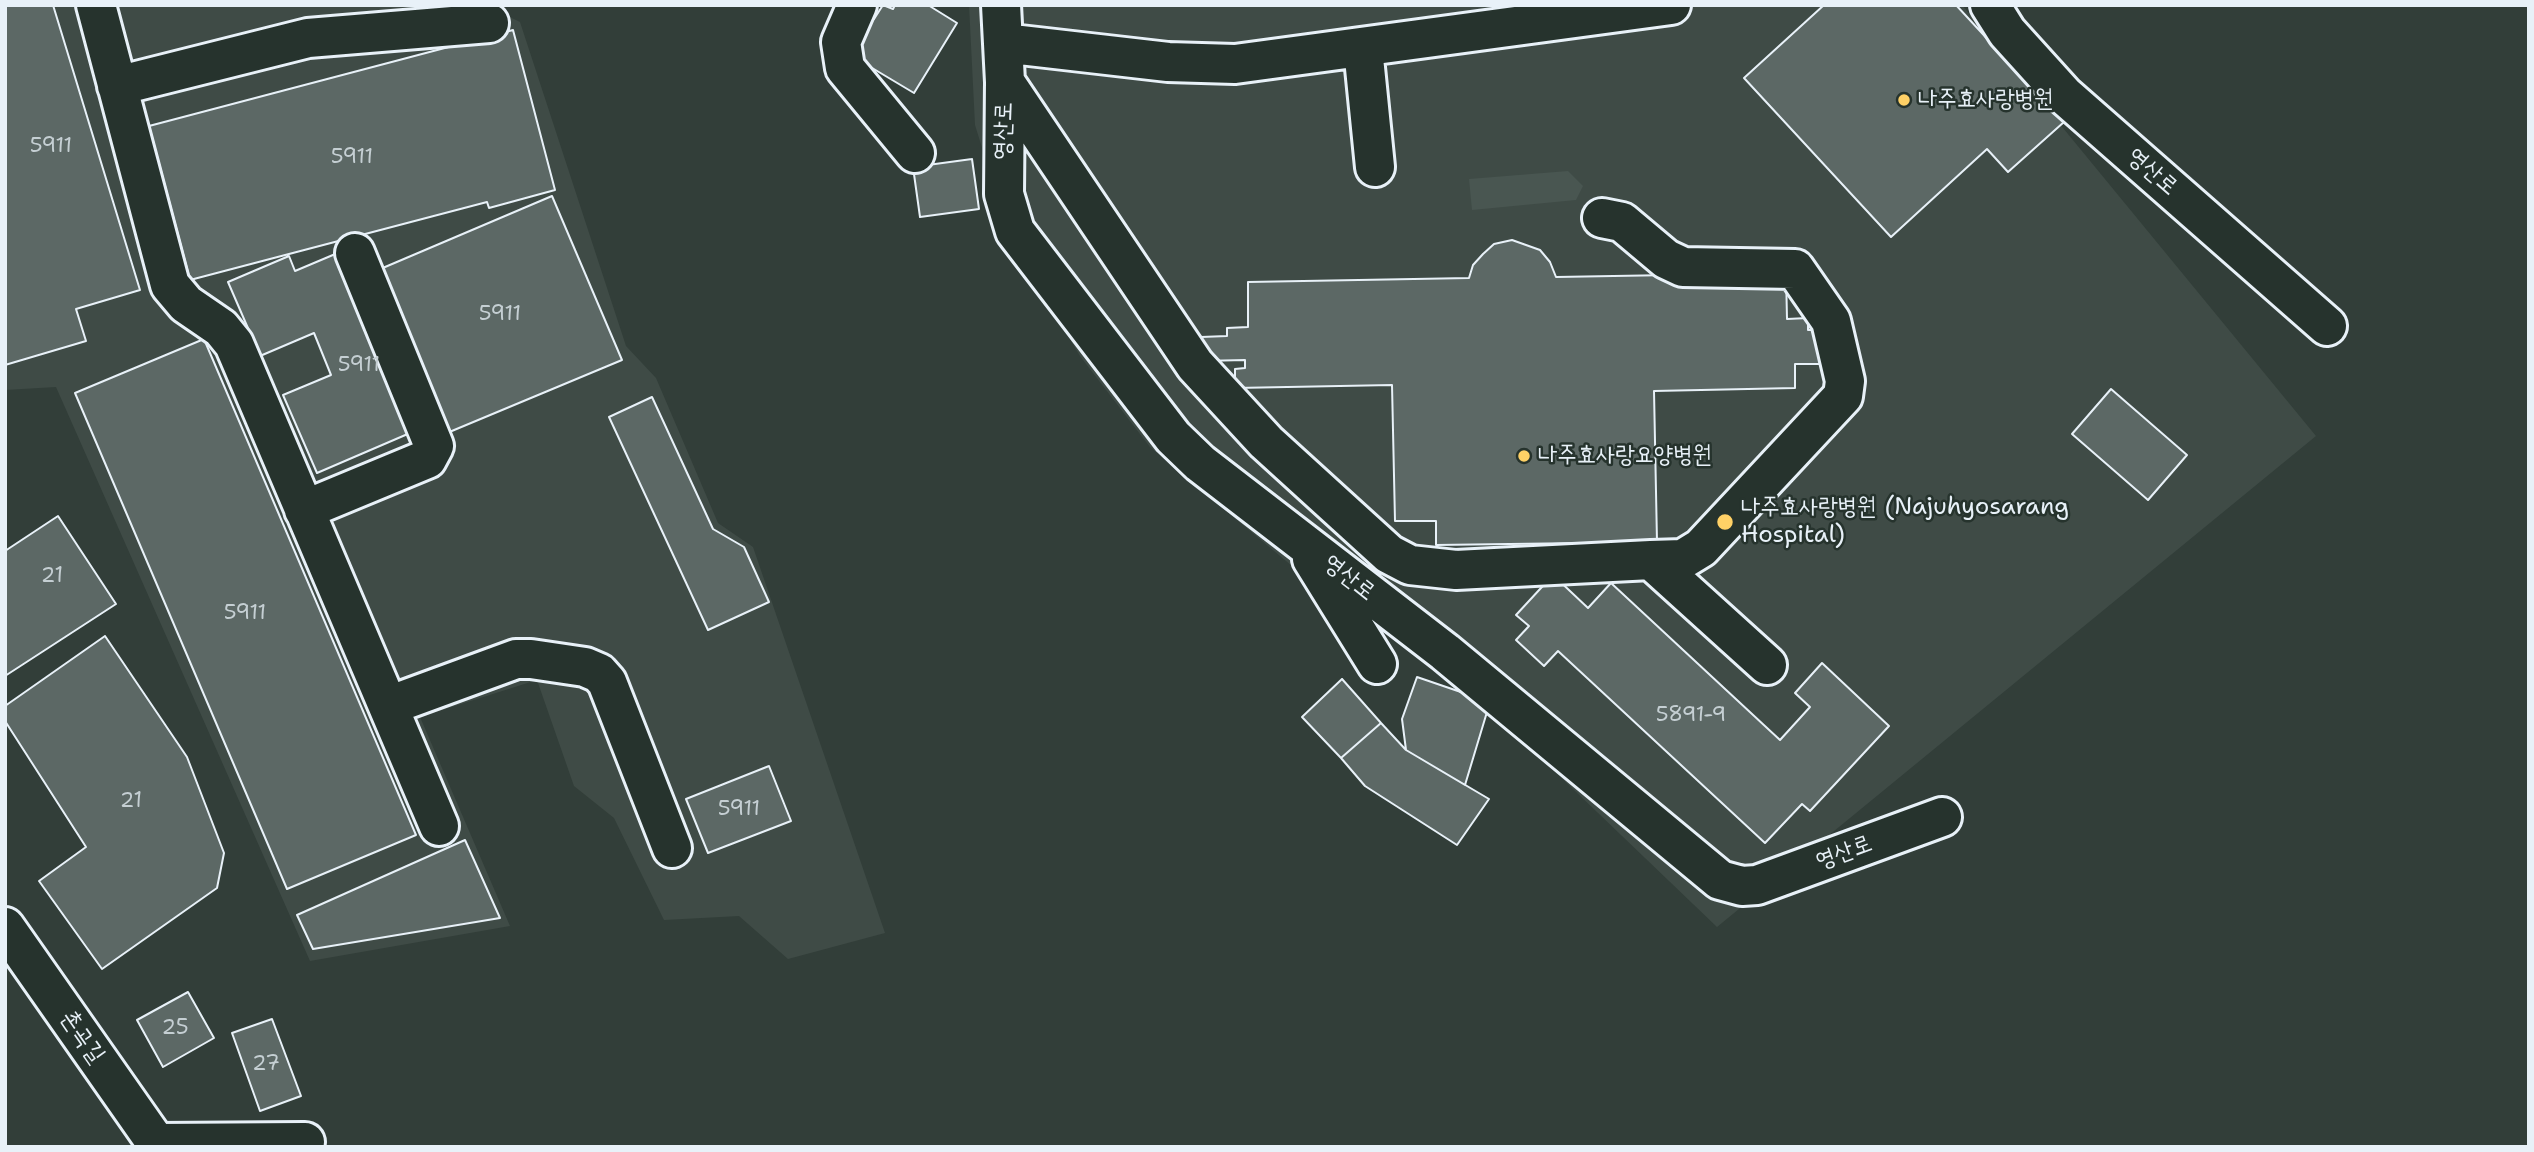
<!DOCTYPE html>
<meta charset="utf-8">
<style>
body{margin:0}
#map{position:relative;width:2534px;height:1152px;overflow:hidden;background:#323e39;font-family:"Shantell Sans",sans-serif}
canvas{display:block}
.frame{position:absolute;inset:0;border:7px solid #e8f1f8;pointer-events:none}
</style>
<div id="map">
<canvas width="2534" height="1152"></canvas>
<div class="frame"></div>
</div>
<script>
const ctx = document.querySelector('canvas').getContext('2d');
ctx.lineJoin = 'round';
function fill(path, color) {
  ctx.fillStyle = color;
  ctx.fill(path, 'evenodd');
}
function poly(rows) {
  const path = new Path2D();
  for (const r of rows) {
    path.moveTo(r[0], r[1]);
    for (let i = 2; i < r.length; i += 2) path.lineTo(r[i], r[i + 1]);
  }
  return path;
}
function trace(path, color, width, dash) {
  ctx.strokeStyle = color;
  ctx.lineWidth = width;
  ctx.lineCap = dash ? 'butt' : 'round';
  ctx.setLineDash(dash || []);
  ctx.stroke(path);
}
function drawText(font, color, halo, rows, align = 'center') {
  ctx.font = font + ' "Shantell Sans","Poor Story",sans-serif';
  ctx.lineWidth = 5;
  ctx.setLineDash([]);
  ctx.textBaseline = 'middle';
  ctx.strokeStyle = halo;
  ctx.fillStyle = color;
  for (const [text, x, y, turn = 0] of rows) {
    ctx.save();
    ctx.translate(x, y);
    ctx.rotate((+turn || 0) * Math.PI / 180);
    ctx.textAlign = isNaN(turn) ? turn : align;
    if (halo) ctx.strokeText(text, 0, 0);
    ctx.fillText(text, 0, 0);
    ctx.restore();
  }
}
fill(poly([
 [5,5,485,5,520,22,626,346,656,378,718,523,753,547,885,933,788,959,739,916,664,920,614,818,574,786,537,680,420,717,510,926,310,961,56,387,5,390],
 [969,5,1962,5,2316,436,1717,927,1405,628,1329,597,1150,447,1080,356,1009,235,975,125]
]), '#3f4b46');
fill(poly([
 [1568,171,1583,186,1576,200,1472,210,1469,179]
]), '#495651');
const building = poly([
 [5,5,53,5,140,290,76,309,86,341,5,365,5,5],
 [883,5,893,9,895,5,928,5,957,23,914,93,847,53,869,16,874,19,883,5],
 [1824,5,1956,5,2064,122,2008,172,1987,149,1891,237,1744,78,1824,5],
 [513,30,555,190,489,208,487,202,190,280,149,126,513,30],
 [972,159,979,209,920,217,913,167,972,159],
 [552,196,622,360,447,433,378,270,552,196],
 [1512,240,1540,250,1550,262,1556,277,1786,273,1787,319,1808,318,1808,330,1826,330,1827,364,1795,364,1795,388,1654,391,1657,542,1436,545,1436,521,1395,521,1392,385,1235,388,1235,369,1245,368,1245,360,1202,361,1201,337,1227,336,1227,328,1248,327,1248,282,1469,278,1473,265,1483,254,1494,244,1512,240],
 [340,252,417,430,317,473,283,395,331,375,314,333,260,356,228,282,289,256,295,271,340,252],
 [204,339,416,835,287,889,75,393,204,339],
 [2111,389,2187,455,2148,500,2072,434,2111,389],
 [652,397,713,529,744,547,769,602,708,630,609,417,652,397],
 [58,516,116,604,5,676,5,551,58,516],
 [1553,575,1588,608,1611,583,1780,740,1810,707,1795,693,1822,663,1889,726,1810,811,1802,804,1765,843,1558,651,1544,666,1516,640,1529,626,1516,615,1553,575],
 [105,636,187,757,224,853,217,888,102,969,39,881,86,847,5,721,5,706,105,636],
 [1417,677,1490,702,1465,785,1406,750,1402,719,1417,677],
 [1342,679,1381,723,1341,758,1302,717,1342,679],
 [1381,723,1406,750,1489,799,1457,845,1365,786,1341,758,1381,723],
 [769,766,791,821,708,853,686,799,769,766],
 [465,840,500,918,313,949,297,915,465,840],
 [188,992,214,1038,163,1067,137,1020,188,992],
 [272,1019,301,1096,260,1111,232,1033,272,1019]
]);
fill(building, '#5c6865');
trace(building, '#e8f1f8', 2);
const minor = poly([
 [96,5,170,285,186,304,221,328,234,344,439,826],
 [857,5,841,42,845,68,915,153],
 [1001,5,1005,82,1004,194,1015,231,1173,437,1200,463,1445,652,1720,880,1742,886,1757,885,1942,817],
 [1990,5,2007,32,2064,95,2327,326],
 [1003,43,1168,62,1235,64,1671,5],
 [1363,48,1375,167],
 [1005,82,1195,365,1266,442,1389,554,1410,565,1456,570,1651,560,1767,665],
 [117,86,308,38,489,23],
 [1602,218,1622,222,1666,259,1683,267,1795,269,1831,321,1845,381,1843,396,1701,548,1683,559,1651,560],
 [304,510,427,459,434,446,355,253],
 [1312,559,1377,664],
 [388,706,516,659,531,659,585,667,599,673,607,682,672,848],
 [5,927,159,1147],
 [157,1143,305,1142]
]);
trace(minor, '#e8f1f8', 44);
trace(minor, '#26332d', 38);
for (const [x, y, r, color] of [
 [1904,100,7,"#ffd166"],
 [1524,456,7,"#ffd166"],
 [1725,522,9,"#ffd166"]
]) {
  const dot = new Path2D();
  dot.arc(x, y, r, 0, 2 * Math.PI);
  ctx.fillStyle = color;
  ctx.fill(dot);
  trace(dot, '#26332d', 2.5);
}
drawText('21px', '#c5cfd3', null, [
 ["5911",51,147],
 ["5911",352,158],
 ["5911",500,315],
 ["5911",359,366],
 ["21",52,577],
 ["5911",245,614],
 ["5891-9",1691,716],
 ["21",131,802],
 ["5911",739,810],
 ["25",175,1029],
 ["27",266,1065]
]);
drawText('24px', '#e8f1f8', '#26332d', [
 ["나주효사랑병원",1918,100],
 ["나주효사랑요양병원",1538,456],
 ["나주효사랑병원 (Najuhyosarang",1741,508],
 ["Hospital)",1741,536]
], 'left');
drawText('24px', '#e8f1f8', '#26332d', [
 ["영산로",1004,131,-88],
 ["영산로",2152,172,41],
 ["영산로",1349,578,38],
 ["영산로",1844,853,-20],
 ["촌곡길",82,1037,55]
]);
</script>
